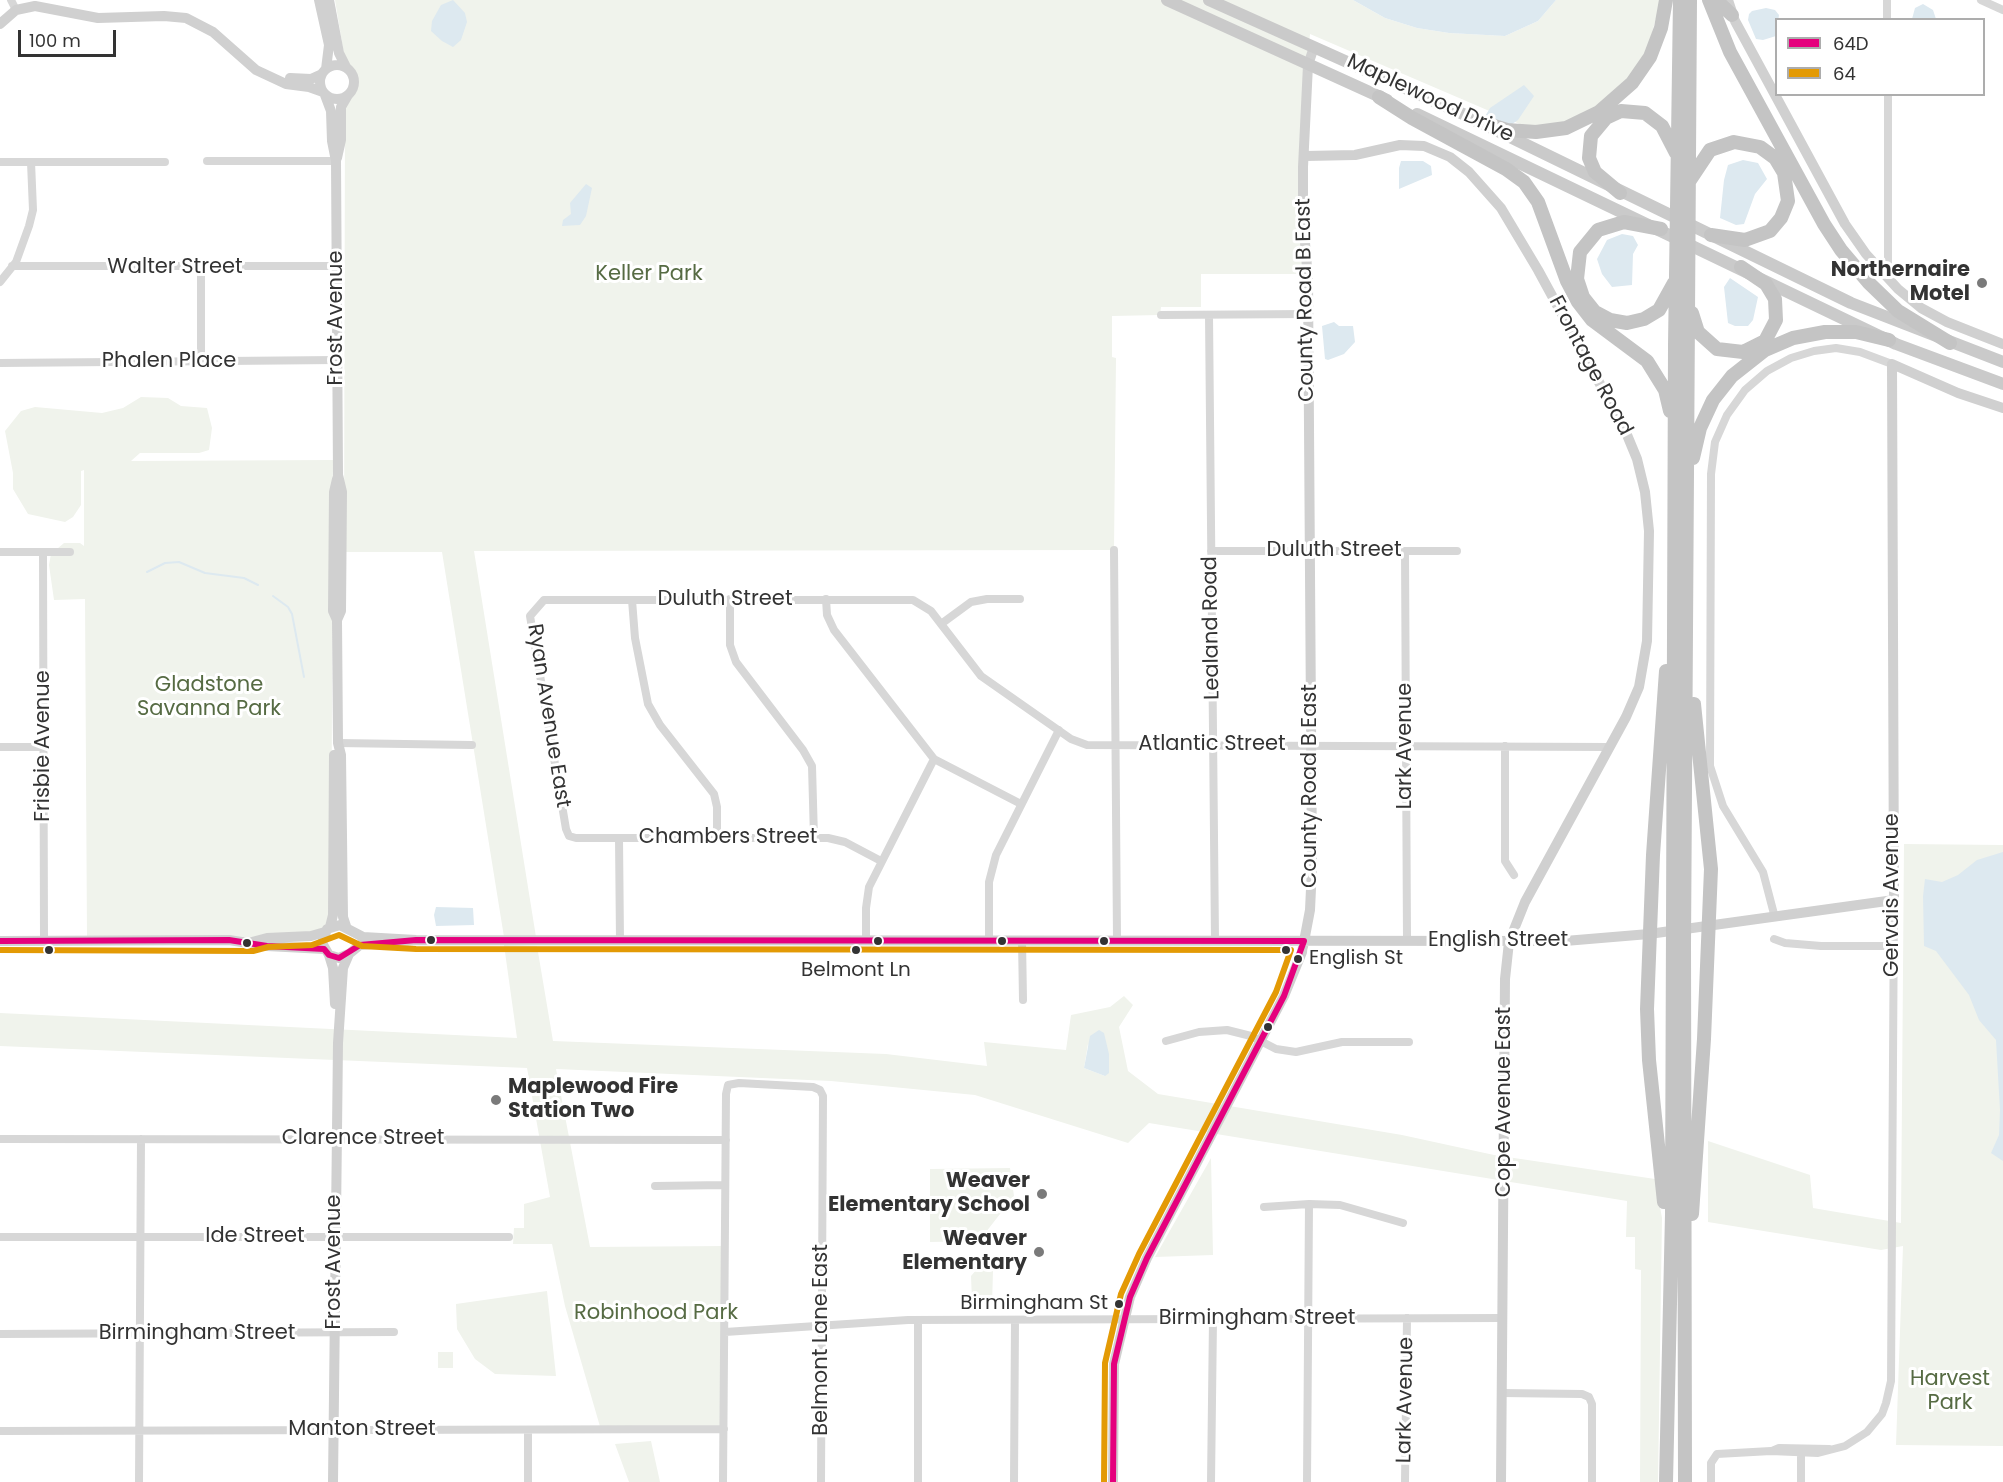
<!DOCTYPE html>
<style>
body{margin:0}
#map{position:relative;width:2003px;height:1482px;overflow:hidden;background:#fff;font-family:Poppins,sans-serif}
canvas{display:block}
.legend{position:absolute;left:1775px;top:18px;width:210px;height:78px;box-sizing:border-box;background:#fff;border:2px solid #adadad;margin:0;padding:8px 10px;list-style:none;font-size:18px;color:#333}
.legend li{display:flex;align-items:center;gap:12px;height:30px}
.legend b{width:30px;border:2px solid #adadad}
.scale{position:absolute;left:18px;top:30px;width:98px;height:27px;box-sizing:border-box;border:3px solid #333;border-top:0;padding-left:8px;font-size:18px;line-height:21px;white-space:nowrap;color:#333;-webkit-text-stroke:4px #fff;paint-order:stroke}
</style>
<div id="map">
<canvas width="2003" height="1482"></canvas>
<ul class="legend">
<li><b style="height:8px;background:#e5007d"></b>64D</li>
<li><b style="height:8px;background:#e39a05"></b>64</li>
</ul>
<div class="scale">100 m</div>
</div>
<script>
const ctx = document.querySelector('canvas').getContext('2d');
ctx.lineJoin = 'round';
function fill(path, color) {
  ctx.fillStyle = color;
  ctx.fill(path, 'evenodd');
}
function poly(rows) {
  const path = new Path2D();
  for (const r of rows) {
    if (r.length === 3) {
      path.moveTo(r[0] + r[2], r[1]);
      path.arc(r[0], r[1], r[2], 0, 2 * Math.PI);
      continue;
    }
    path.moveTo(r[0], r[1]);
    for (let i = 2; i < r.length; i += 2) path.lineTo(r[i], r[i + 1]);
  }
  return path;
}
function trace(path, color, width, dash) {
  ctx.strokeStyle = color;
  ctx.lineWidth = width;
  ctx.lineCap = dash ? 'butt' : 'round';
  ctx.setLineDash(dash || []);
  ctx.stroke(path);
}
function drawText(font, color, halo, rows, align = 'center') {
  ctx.font = font + ' Poppins,sans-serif';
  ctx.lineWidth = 6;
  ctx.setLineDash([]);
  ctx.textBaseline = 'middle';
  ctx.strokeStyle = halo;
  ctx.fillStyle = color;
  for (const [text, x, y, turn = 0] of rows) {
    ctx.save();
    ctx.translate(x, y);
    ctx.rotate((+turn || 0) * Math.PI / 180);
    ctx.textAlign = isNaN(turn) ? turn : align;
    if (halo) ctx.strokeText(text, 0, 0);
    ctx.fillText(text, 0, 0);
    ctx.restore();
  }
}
fill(poly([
 [335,0,1353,0,1385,18,1417,28,1449,33,1505,36,1538,21,1556,0,1661,0,1641,73,1582,123,1536,131,1310,34,1303,95,1305,274,1201,274,1201,307,1161,307,1160,315,1112,316,1112,357,1116,358,1114,550,474,551,536,937,504,937,442,552,344,552,345,109,358,83,357,75,345,61],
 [141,397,168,398,181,406,207,408,212,428,209,450,199,453,140,453,131,461,333,460,331,936,87,939,85,599,54,600,49,565,51,554,64,543,80,543,84,546,84,470,81,471,81,505,73,517,65,522,28,514,13,489,13,473,5,431,21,411,35,407,102,413,123,408],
 [1904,844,2003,845,2003,1446,1896,1445,1903,1246,1881,1250,1708,1222,1708,1141,1810,1175,1813,1208,1901,1223],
 [504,945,537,946,553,1041,886,1054,987,1066,984,1042,1066,1050,1071,1015,1110,1007,1124,996,1133,1005,1119,1027,1128,1071,1158,1094,1402,1135,1494,1155,1655,1179,1662,1218,1658,1482,1640,1482,1641,1270,1635,1269,1635,1237,1626,1237,1627,1201,1149,1123,1128,1143,975,1095,831,1081,556,1069,590,1247,725,1246,724,1429,601,1430,565,1306,552,1244,513,1244,514,1228,524,1228,524,1204,550,1197,527,1068,0,1046,0,1013,517,1038],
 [1088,1044,1105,1076,1084,1068],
 [1211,1158,1213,1255,1155,1257],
 [1010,1168,1014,1196,979,1241,930,1242,930,1169],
 [977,1269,993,1271,992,1305,976,1305,972,1301,971,1276],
 [547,1291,556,1376,495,1374,475,1359,457,1329,456,1304],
 [438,1352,453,1352,453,1368,438,1368],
 [651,1441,660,1482,629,1482,615,1444]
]), '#f0f3ec');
fill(poly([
 [453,0,465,13,467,22,461,40,453,47,442,41,431,31,432,21,441,5],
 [1353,0,1556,0,1538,21,1505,36,1449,33,1417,28,1385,18],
 [1923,4,1933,10,1936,19,1912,19,1915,8],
 [1766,8,1775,10,1779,15,1776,36,1763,40,1756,39,1748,20,1749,14,1752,11],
 [1524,85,1534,96,1518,120,1505,129,1484,118,1490,108],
 [1743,160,1758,163,1767,179,1755,194,1744,224,1736,225,1720,218,1724,180,1728,165],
 [1401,161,1423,161,1431,166,1432,175,1399,189,1399,168],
 [586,184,592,188,586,216,580,225,562,226,563,220,571,214,570,203],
 [1622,234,1633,236,1638,245,1633,254,1632,285,1612,287,1602,274,1597,259,1607,240],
 [1730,278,1758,297,1753,320,1748,326,1735,326,1728,323,1724,287],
 [1334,322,1339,326,1353,326,1355,342,1344,354,1328,360,1325,359,1322,326],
 [2003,852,2003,1161,1991,1153,1999,1135,2000,1110,1996,1040,1979,1020,1969,995,1936,951,1924,946,1923,896,1925,879,1942,882,1958,875,1977,860],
 [436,907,473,908,474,925,436,926,434,915],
 [1099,1030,1104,1033,1109,1054,1109,1073,1105,1076,1084,1068,1090,1036]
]), '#dde9f0');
trace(poly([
 [147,572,165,563,179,562,205,573,244,578,258,585],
 [273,596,288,607,292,614,304,677]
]), '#dde9f0', 2);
trace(poly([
 [11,0,16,10],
 [1887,0,1887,20],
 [1981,0,2003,10],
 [1888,94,1888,278],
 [207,161,336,161],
 [0,162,165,162],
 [12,266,337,266],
 [201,268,201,362],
 [0,282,16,262,29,226,33,210,31,162],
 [1161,315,1308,314],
 [1209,315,1215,940],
 [0,363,337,360],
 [1114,550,1117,940],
 [1211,551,1457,551],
 [1405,551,1407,941],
 [0,552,70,552],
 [43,552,44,940],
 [730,599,730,645,736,662,803,750,812,766,814,838],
 [826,599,827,615,834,630,934,759,869,887,866,908,866,940],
 [632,600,635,638,648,704,660,725,714,794,717,807,717,838],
 [941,624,971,602,987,599,1020,599],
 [338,743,472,745],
 [1505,746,1505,861,1514,875],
 [0,747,44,747],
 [934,759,1021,804],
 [619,838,620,941],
 [881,861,845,842,828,838,576,838,569,836,566,829,530,616,544,600,913,600,931,611,981,676,1071,739,1087,745,1609,747],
 [1774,914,1763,872,1723,806,1710,766,1711,474,1715,442,1727,415,1745,390,1767,371,1791,358,1814,351,1836,348,1860,352,1892,364],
 [1774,939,1785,943,1821,946,1893,946],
 [989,940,989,882,996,855,1059,730],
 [1022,940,1023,1000],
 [1166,1041,1199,1032,1227,1030,1251,1036,1276,1049,1296,1052,1342,1042,1409,1042],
 [0,1139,726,1140],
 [655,1186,725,1185],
 [1264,1207,1309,1204,1340,1205,1403,1223],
 [0,1237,509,1237],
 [918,1320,918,1482],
 [725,1332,908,1320,1502,1318],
 [0,1334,394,1332],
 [1502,1393,1582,1394,1589,1397,1592,1404,1592,1482],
 [0,1431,724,1429],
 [1772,1451,1779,1448,1829,1449],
 [139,1482,141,1139],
 [528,1482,528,1431],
 [723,1482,726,1094,728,1085,739,1083,813,1087,820,1090,823,1096,821,1482],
 [1014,1482,1015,1320],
 [1211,1482,1213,1319],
 [1307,1482,1309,1204],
 [1405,1482,1407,1318],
 [1711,1482,1711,1463,1717,1454,1771,1451,1818,1453,1845,1446,1867,1432,1882,1414,1886,1403,1891,1381,1894,900],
 [1801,1482,1801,1454]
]), '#d7d7d7', 8);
trace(poly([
 [319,0,329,45,326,69],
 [329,0,339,53,346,67],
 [1728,0,1735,21,1845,224,1866,254,1898,289,1921,308,1947,322,2003,344],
 [0,24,16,10,35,6,98,18,164,16,186,18,213,32,256,70,286,84,309,87,323,92],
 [337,82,17],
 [290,78,311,79,322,74],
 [325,95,331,111,332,141,336,161,338,475,342,492,341,611,337,620],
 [1306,156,1355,155,1400,145,1424,146,1450,157,1469,172,1501,208,1538,270,1625,430,1637,459,1645,492,1649,531,1647,641,1639,687,1626,717,1525,902,1509,942,1505,979,1501,1482],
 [337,158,341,140,341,107,348,95],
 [337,479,334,492,333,611,337,620,338,743,341,755,343,917,346,926],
 [330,927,333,915,334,755],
 [416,940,360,945,349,954,339,958,329,955,322,943,327,929,340,925,363,937,416,940,1565,941,1649,934,1894,900,1892,364,1958,393,2003,408],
 [0,941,229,940,267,946,324,949],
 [252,942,267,938,311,936,325,932],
 [329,955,333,968,335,1004],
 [333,1482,338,1043,343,968,349,954],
 [1113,1482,1114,1364,1130,1297,1147,1258,1284,996,1302,952,1310,910,1312,867,1308,280,1303,218,1303,167,1308,65,1314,47]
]), '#d0d0d0', 10);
trace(poly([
 [1167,0,1387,100],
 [1209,0,1463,114,1851,303,2003,362],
 [1417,114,1896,344,2003,384]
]), '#cacaca', 12);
trace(poly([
 [1709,0,1730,52,1824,224,1841,250,1869,283,1898,311,1950,343],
 [1716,0,1732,15],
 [1379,97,1412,118,1506,169,1524,182,1538,202,1567,281,1578,302,1592,320,1647,361,1665,390,1670,411],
 [1478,121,1507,130,1536,132,1566,128,1599,112,1632,83,1650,57,1661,28,1666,0],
 [1690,180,1710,150,1734,142,1760,147,1775,158,1784,173,1788,201,1781,218,1770,231,1745,240,1711,235],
 [1620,193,1595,172,1589,158,1591,136,1606,118,1621,111,1645,113,1662,126,1676,153],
 [1661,229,1624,222,1598,230,1580,252,1577,279,1583,297,1595,312,1610,320,1627,323,1644,319,1659,310,1674,283],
 [1692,313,1698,332,1717,349,1743,352,1765,341,1776,320,1775,299,1766,284,1741,267],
 [1693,458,1700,428,1713,400,1732,376,1765,350,1793,338,1825,332,1856,332,1889,340],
 [1664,1202,1649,1060,1647,1009,1653,855,1666,671],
 [1692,1214,1704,1039,1711,869,1694,704],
 [1666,1482,1672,1214,1675,345,1680,0],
 [1685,1482,1684,943,1690,0]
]), '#c4c4c4', 14);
trace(poly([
 [0,941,229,940,267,946,324,949,329,955,339,958,360,945,416,940,1304,941,1284,996,1147,1258,1130,1297,1114,1364,1113,1482]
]), '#e5007d', 6);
trace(poly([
 [0,950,253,951,268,947,312,945,339,935,362,946,416,949,1291,950,1276,992,1139,1254,1121,1294,1105,1363,1104,1482]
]), '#e39a05', 6);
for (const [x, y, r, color] of [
 [1982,283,6,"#7a7a7a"],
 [431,940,5,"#333"],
 [878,941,5,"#333"],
 [1002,941,5,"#333"],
 [1104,941,5,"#333"],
 [247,943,5,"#333"],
 [49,950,5,"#333"],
 [856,950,5,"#333"],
 [1286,950,5,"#333"],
 [1298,959,5,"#333"],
 [1268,1027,5,"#333"],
 [496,1100,6,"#7a7a7a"],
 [1042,1194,6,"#7a7a7a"],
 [1039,1252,6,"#7a7a7a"],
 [1119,1304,5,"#333"]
]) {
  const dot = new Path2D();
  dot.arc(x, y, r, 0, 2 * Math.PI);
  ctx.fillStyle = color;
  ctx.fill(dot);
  trace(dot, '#fff', 2);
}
drawText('20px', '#333', '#fff', [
 ["English St",1309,959],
 ["Belmont Ln",856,971,"center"],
 ["Birmingham St",1108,1304,"right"]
], 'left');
drawText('21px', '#333', '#fff', [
 ["Maplewood Drive",1430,99,25],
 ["Walter Street",175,268],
 ["County Road B East",1306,300,-91],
 ["Frost Avenue",337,318,-90],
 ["Phalen Place",169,362],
 ["Frontage Road",1590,366,62],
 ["Duluth Street",1334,551],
 ["Duluth Street",725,600],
 ["Lealand Road",1212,628,-91],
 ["Ryan Avenue East",548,716,81],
 ["Atlantic Street",1212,745],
 ["Frisbie Avenue",44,746,-90],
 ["Lark Avenue",1406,746,-90],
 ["County Road B East",1311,786,-90],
 ["Chambers Street",728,838],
 ["Gervais Avenue",1893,895,-90],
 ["English Street",1498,941],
 ["Cope Avenue East",1505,1102,-90],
 ["Clarence Street",363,1139],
 ["Ide Street",255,1237],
 ["Frost Avenue",335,1262,-90],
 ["Birmingham Street",1257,1319],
 ["Birmingham Street",197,1334],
 ["Belmont Lane East",822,1340,-90],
 ["Lark Avenue",1406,1400,-89],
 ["Manton Street",362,1430]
]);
drawText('bold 21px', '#333', '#fff', [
 ["Northernaire",1970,271],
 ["Motel",1970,295],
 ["Maplewood Fire",508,1088,"left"],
 ["Station Two",508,1112,"left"],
 ["Weaver",1030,1182],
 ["Elementary School",1030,1206],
 ["Weaver",1027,1240],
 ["Elementary",1027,1264]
], 'right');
drawText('21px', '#566b43', '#fff', [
 ["Keller Park",649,275],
 ["Gladstone",209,686],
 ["Savanna Park",209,710],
 ["Robinhood Park",656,1314],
 ["Harvest",1950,1380],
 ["Park",1950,1404]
]);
</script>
